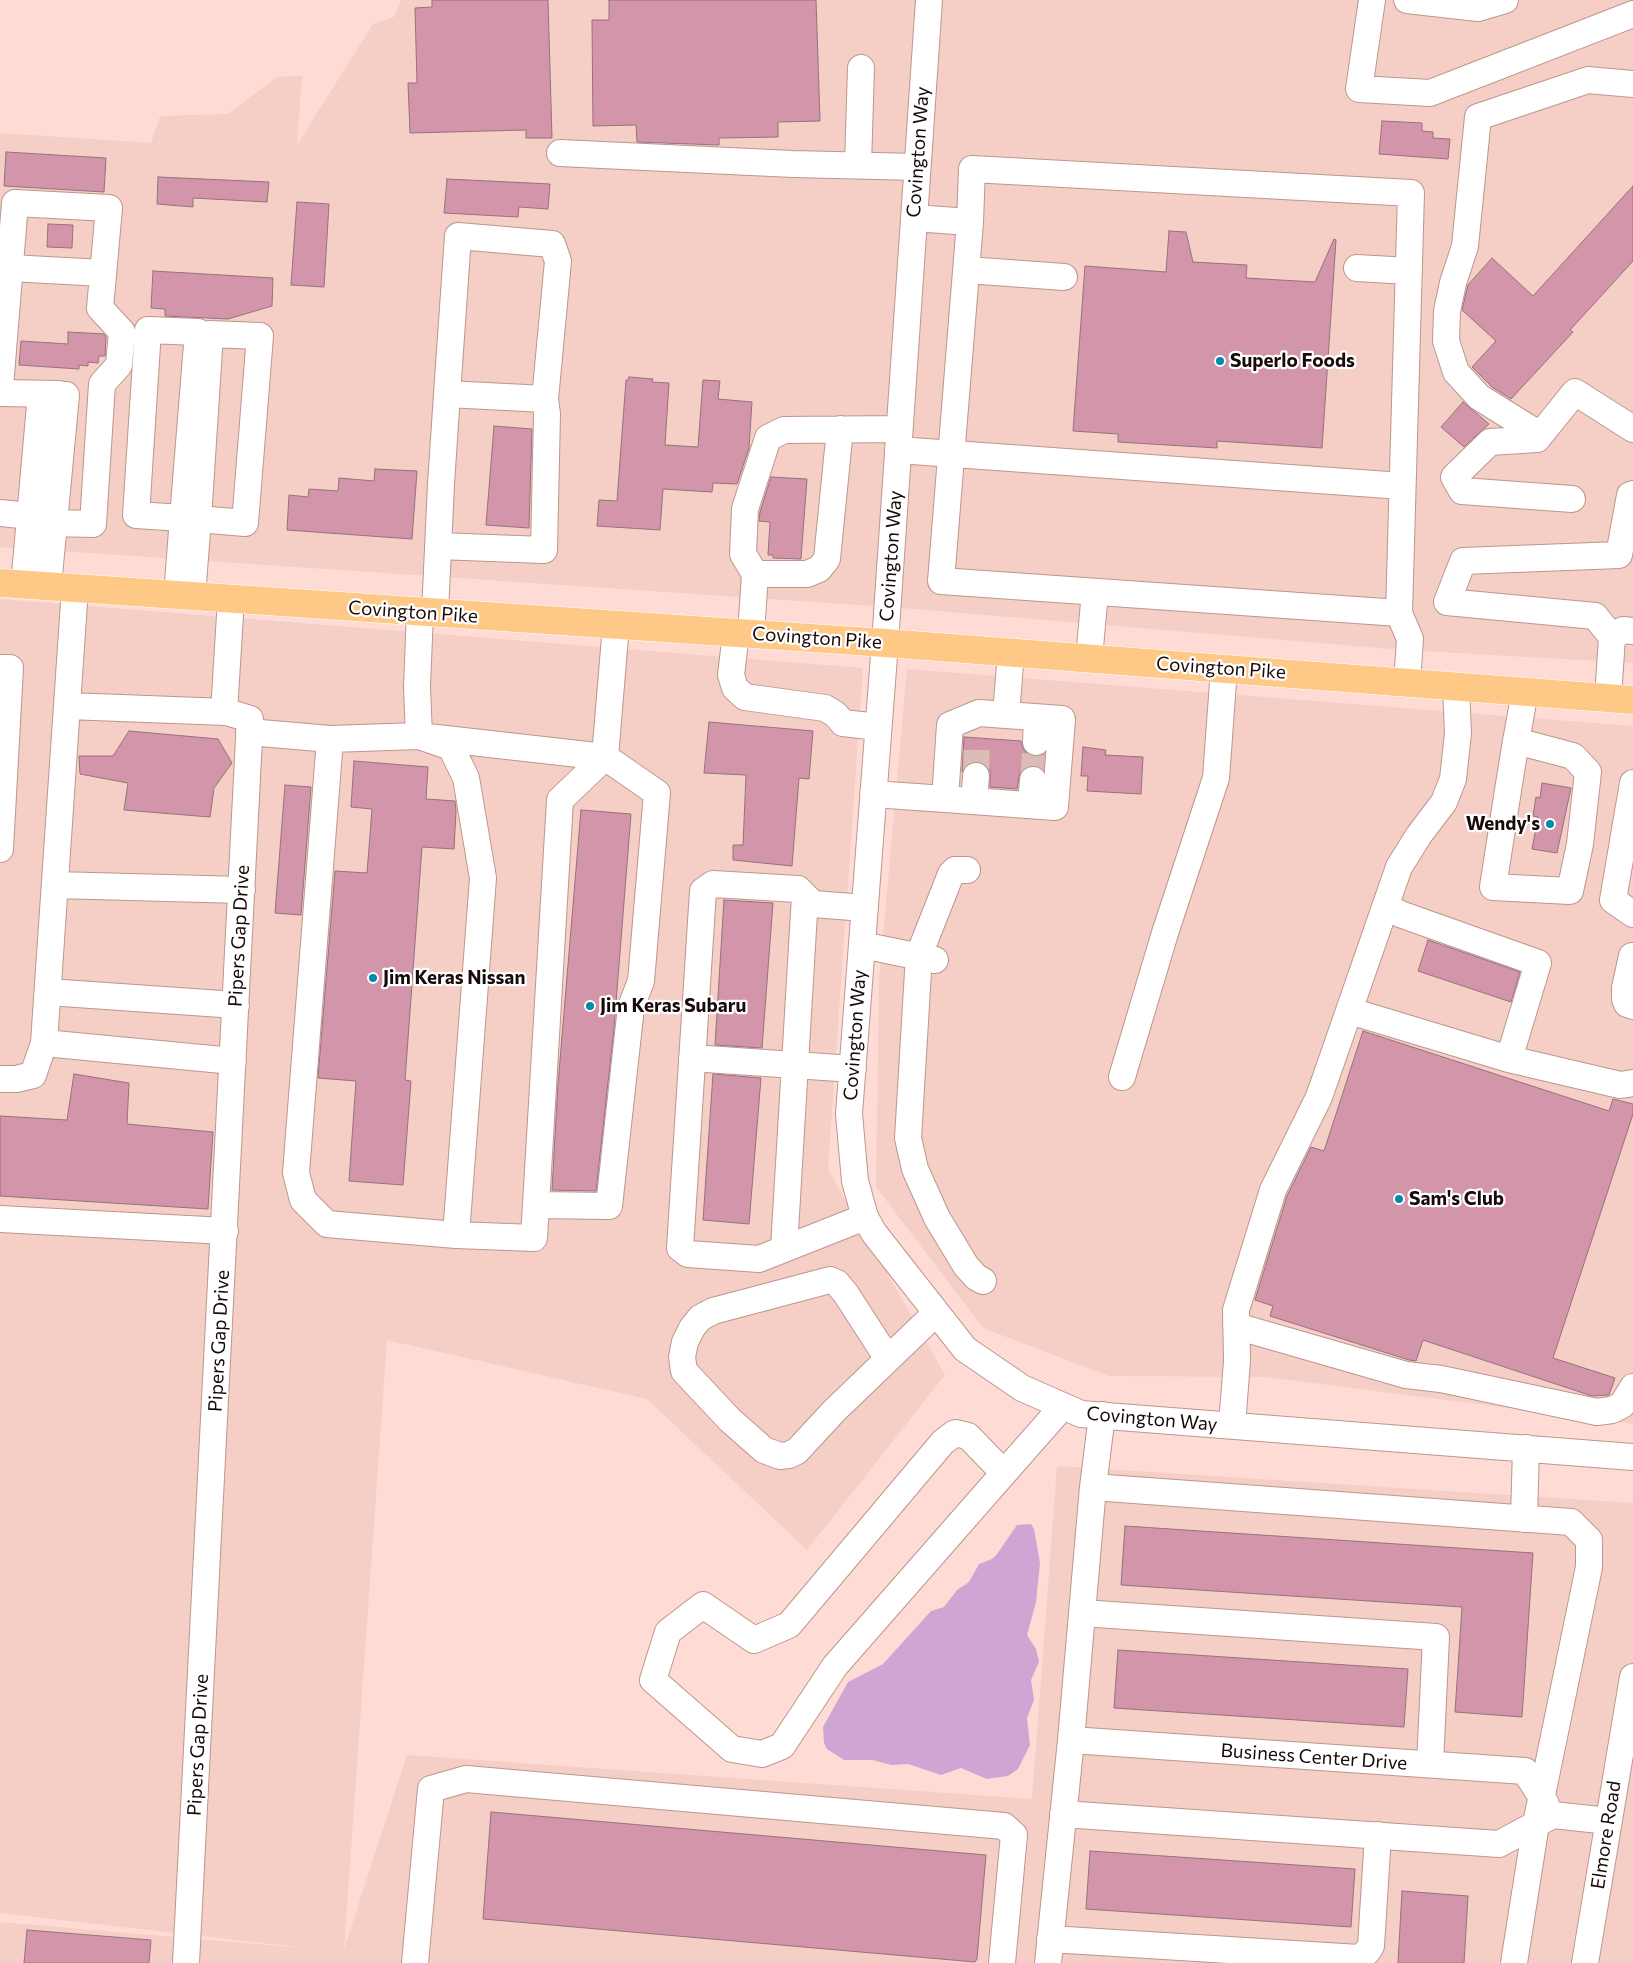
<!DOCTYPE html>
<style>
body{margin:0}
canvas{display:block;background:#fedcd5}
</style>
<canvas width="1633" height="1963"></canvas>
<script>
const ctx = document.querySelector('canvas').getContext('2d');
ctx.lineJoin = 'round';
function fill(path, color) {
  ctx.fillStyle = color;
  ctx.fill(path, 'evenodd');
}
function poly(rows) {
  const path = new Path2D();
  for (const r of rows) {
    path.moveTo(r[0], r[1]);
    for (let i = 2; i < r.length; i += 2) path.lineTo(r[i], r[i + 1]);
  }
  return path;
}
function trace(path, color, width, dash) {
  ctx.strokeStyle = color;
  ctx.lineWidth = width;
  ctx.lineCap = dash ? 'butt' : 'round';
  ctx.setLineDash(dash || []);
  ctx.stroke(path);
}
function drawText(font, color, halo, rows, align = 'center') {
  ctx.font = font + ' Commissioner,sans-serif';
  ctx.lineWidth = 4.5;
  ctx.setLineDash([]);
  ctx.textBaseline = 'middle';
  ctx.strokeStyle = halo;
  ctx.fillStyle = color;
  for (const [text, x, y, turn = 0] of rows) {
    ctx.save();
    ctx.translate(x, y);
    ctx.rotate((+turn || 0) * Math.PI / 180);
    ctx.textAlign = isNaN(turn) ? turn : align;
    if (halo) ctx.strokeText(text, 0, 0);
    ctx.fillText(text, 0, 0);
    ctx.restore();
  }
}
fill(poly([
 [401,0,1633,0,1633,663,1403,650,902,608,0,547,0,133,151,143,160,116,228,114,277,77,302,76,297,145,373,24,394,17],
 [0,599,863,668,828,1169,945,1375,807,1550,647,1399,387,1340,344,1949,407,1755,1032,1799,1057,1466,1633,1503,1633,1963,0,1963,0,1922,315,1949,0,1913],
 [907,669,1633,726,1633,1424,1266,1377,1109,1376,983,1328,876,1187,879,980]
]), '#f5cec5');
fill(poly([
 [1031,1524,1034,1529,1040,1563,1036,1602,1027,1635,1036,1649,1039,1662,1031,1680,1034,1700,1027,1718,1030,1745,1018,1769,1008,1776,987,1779,961,1768,941,1775,908,1764,892,1765,872,1760,844,1760,827,1749,824,1743,823,1727,848,1682,883,1664,931,1611,944,1607,957,1590,969,1582,979,1564,992,1559,997,1554,1017,1525]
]), '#cfa6d3');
const building = poly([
 [432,0,548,0,552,138,526,138,526,130,410,133,408,83,417,83,415,8,432,7,432,0],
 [609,0,816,0,820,121,778,122,778,137,719,138,719,145,637,142,636,125,593,126,592,20,609,20,609,0],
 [1382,121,1422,123,1422,131,1433,132,1433,138,1450,139,1448,159,1379,154,1382,121],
 [6,152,106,158,104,192,4,186,6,152],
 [158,177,269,182,267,202,193,198,193,207,157,204,158,177],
 [447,179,550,184,548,209,519,207,518,217,444,213,447,179],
 [1633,186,1633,261,1570,330,1573,332,1511,399,1492,387,1472,367,1496,341,1462,310,1468,285,1492,258,1533,296,1633,186],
 [297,202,329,204,324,287,291,285,297,202],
 [48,224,73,225,72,248,47,247,48,224],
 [1169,231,1186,232,1193,262,1247,265,1246,278,1315,282,1334,239,1336,240,1322,448,1217,441,1217,448,1118,442,1118,434,1073,431,1085,266,1166,272,1169,231],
 [153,271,273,278,272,306,228,319,165,316,165,309,151,308,153,271],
 [68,332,104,334,106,337,105,356,99,356,98,363,88,362,88,366,79,365,79,369,19,365,21,341,68,344,68,332],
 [629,377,653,379,652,382,669,383,665,445,698,447,703,380,720,381,718,399,752,402,749,448,737,484,713,483,712,492,663,489,660,530,597,526,599,500,617,501,626,380,628,380,629,377],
 [1463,402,1489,424,1464,447,1441,427,1463,402],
 [494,426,532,429,529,528,486,525,494,426],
 [375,469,417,471,412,539,287,530,289,495,308,497,309,489,338,491,339,478,374,481,375,469],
 [771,477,807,479,801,559,773,558,773,555,768,555,770,522,759,521,760,512,771,477],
 [709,722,813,731,809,779,799,778,792,866,733,860,733,845,743,845,746,775,704,773,709,722],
 [129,731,218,739,232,763,214,788,210,817,124,810,128,783,80,774,79,756,113,756,129,731],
 [964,737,1021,741,1023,748,1028,755,1036,757,1044,754,1043,769,1035,765,1026,767,1020,772,1017,789,990,787,990,770,984,763,978,761,970,762,962,772,964,737],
 [1083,747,1106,750,1105,755,1143,757,1141,794,1087,791,1088,776,1081,776,1083,747],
 [354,761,428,767,426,799,455,801,456,811,454,849,422,847,405,1080,411,1081,403,1185,349,1181,356,1081,318,1078,335,871,367,873,372,809,351,807,354,761],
 [1542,783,1571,788,1557,853,1532,849,1538,817,1533,816,1536,797,1540,798,1542,783],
 [285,785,311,787,301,915,275,913,285,785],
 [581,810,631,814,614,1028,596,1191,552,1190,558,1084,581,810],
 [724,900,773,903,762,1048,715,1045,724,900],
 [1428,940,1520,972,1511,1002,1418,971,1428,940],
 [1363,1031,1609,1111,1613,1099,1633,1104,1633,1114,1553,1358,1615,1378,1609,1395,1592,1396,1423,1340,1416,1361,1409,1360,1270,1316,1273,1306,1255,1300,1287,1196,1311,1147,1324,1151,1363,1031],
 [74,1074,129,1083,127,1124,213,1132,208,1209,0,1196,0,1116,67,1120,74,1074],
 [713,1074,761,1078,749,1224,703,1220,713,1074],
 [1125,1526,1533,1553,1522,1717,1455,1712,1462,1607,1121,1585,1125,1526],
 [1118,1650,1408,1669,1404,1727,1114,1708,1118,1650],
 [491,1812,986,1855,977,1959,975,1962,483,1919,491,1812],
 [1090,1851,1355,1869,1351,1927,1086,1909,1090,1851],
 [1402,1891,1468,1896,1464,1963,1398,1963,1402,1891],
 [27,1930,151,1940,149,1963,24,1963,27,1930]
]);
fill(building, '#d395a9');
trace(building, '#96727d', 1);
trace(poly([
 [976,776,977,738],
 [1033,780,1036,742]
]), '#dcbcb6', 26, [26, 13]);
const minor = poly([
 [929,0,885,643,849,1114,855,1181,865,1217,874,1233,965,1349,1022,1388,1081,1414,1633,1457],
 [1372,0,1359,89,1430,93,1633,14],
 [1407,0,1478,8,1505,0],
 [560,153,793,164,917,167],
 [858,165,861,68],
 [914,218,970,222,941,581,1399,613,1411,193,972,169,970,222],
 [10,268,103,273],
 [1357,268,1409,271],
 [967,270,1064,277],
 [210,334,260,336,245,523,198,519,210,334],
 [0,387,15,203,109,208,100,308,122,332,119,365,102,384,93,524,54,523],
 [0,393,59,394],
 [1540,435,1479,397,1456,372,1446,341,1447,311,1453,283,1465,246,1478,117,1588,80,1633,84],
 [898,450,1402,486],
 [1572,499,1462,491,1454,477,1490,442,1537,439,1575,392,1633,429],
 [0,513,30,516],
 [438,546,544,550,547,414,545,399],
 [755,574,807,574,819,569,827,559,840,429],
 [24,585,41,394],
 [48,586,66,395],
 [177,595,183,518,198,332,148,330,136,515,183,518,198,519,192,596],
 [420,612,417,687,419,736,451,747,466,778,483,878,456,1235,534,1238,560,800,605,757,616,625],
 [435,613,441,484,447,394,458,236,552,244,558,261,545,399,447,394],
 [1399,613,1410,639,1407,683],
 [736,633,731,675,735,688,745,697,825,708,835,714,843,723,878,727],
 [751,634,755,574,743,554,745,509,768,438,784,430,899,429],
 [1612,637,1595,616,1447,602,1463,561,1619,555,1630,495,1633,494],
 [1089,658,1095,592],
 [0,668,10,668,0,849],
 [1608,698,1612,637,1623,630,1633,631],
 [67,706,227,712,250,719,186,1963],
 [224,712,231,599],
 [249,732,330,739],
 [1516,741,1573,756,1588,772,1580,844,1570,891,1493,887,1509,784,1516,741,1525,692],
 [1036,742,1037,718],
 [1633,783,1613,900,1633,914],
 [873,794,945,799,950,725,979,713,1006,715,1011,652],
 [945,799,1055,807,1062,719,1006,715],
 [974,801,976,776],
 [1031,805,1033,780],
 [967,870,955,870,951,874,919,955,908,1138,915,1169,937,1218,966,1266,976,1277,983,1281],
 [55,885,242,890],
 [865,908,813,904,798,889,713,884,703,891,680,1248,688,1254,759,1259,865,1217],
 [862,945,935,960],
 [1632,956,1625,988,1625,999,1627,1004,1633,1006],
 [48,992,236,1005],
 [1350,1011,1509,1059,1538,963,1400,914,1386,906],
 [44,1043,233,1061],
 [692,1058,853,1069],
 [1509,1059,1620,1085,1633,1083],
 [1122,1077,1165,933,1216,778,1224,669],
 [0,1079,16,1079,33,1075,44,1043,75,588],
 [0,1219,225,1231],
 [456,1235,327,1224,303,1200,296,1173,330,739,419,736,605,757,657,793,641,981,631,1007,609,1206,536,1205],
 [784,1248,805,896],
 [1236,1326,1406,1375,1441,1379,1597,1412,1612,1410,1622,1405,1633,1387],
 [888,1359,846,1294,837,1283,830,1280,713,1311,700,1318,692,1328,685,1342,682,1357,684,1371,730,1420,764,1450,780,1456,789,1455,797,1451,834,1411,936,1313],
 [1232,1425,1237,1361,1236,1310,1273,1190,1319,1097,1399,867,1419,835,1444,802,1453,779,1458,733,1456,688],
 [1004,1473,968,1436,955,1433,943,1442,789,1625,754,1640,703,1605,668,1632,653,1680,732,1749,762,1754,782,1746,835,1666,1004,1473,1063,1406],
 [1093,1487,1571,1522,1589,1540,1589,1567,1536,1824,1514,1963],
 [1524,1519,1526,1448],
 [1082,1613,1436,1637,1430,1764],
 [1071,1740,1525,1771,1546,1804],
 [1063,1814,1499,1844,1553,1815,1609,1821],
 [1050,1939,1359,1958,1367,1952,1371,1946,1378,1835],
 [415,1963,431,1789,466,1779,1004,1826,1014,1835,1002,1963],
 [1048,1963,1071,1740,1093,1487,1102,1415],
 [1585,1963,1633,1677]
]);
const major = poly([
 [0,583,885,643,1633,700]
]);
trace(minor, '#bd968d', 28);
trace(major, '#fff', 29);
trace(minor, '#fff', 26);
trace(major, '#fec987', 28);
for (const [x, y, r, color] of [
 [1220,361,5,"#008baa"],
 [1550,824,5,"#008baa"],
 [373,978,5,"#008baa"],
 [590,1006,5,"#008baa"],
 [1399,1199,5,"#008baa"]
]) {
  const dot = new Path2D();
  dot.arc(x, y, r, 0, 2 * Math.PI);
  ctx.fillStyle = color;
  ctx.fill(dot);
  trace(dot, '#fff', 2);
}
drawText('19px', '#180a08', '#fff', [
 ["Covington Way",918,152,-86],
 ["Covington Way",891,556,-86],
 ["Covington Pike",413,612,4],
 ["Covington Pike",817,638,4],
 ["Covington Pike",1221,668,4],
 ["Pipers Gap Drive",239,936,-87],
 ["Covington Way",855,1035,-86],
 ["Pipers Gap Drive",219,1341,-87],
 ["Covington Way",1152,1419,5],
 ["Pipers Gap Drive",198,1745,-87],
 ["Business Center Drive",1314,1757,4],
 ["Elmore Road",1606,1835,-81]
]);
drawText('bold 19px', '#180a08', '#fff', [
 ["Superlo Foods",1230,361],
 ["Wendy's",1540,824,"right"],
 ["Jim Keras Nissan",383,978],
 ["Jim Keras Subaru",600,1006],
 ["Sam's Club",1409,1199]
], 'left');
</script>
